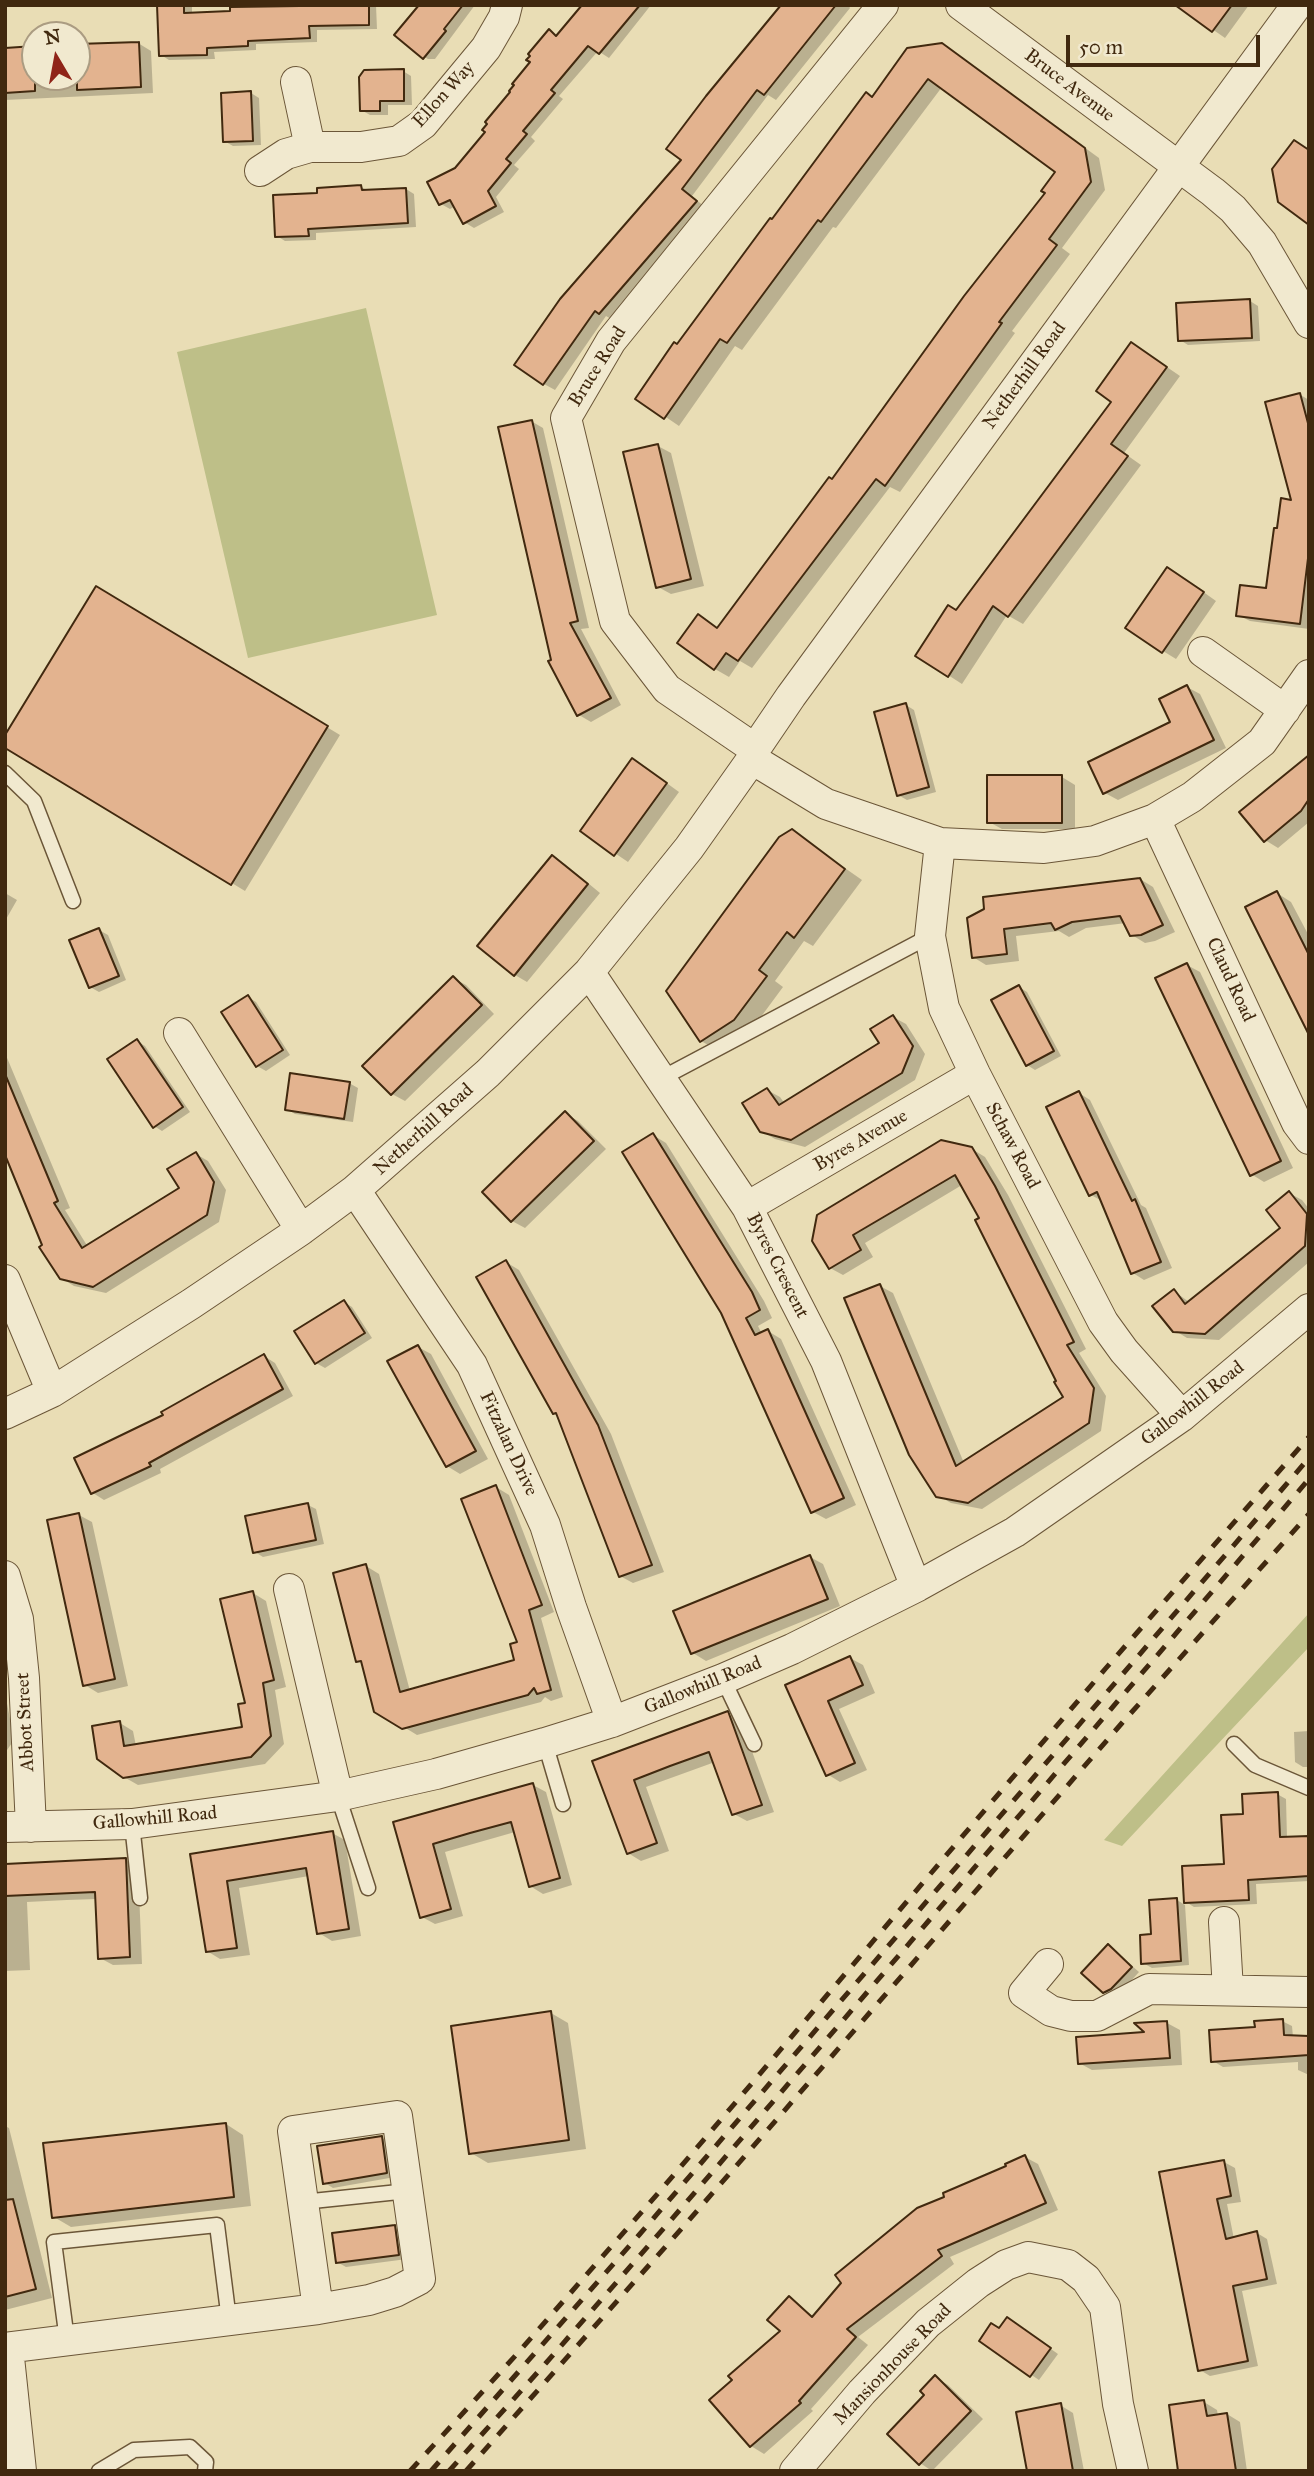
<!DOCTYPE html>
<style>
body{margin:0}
#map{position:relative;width:1314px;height:2476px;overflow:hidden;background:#e9ddb5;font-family:"IM FELL Great Primer",serif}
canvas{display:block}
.frame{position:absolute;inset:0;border:7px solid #41290f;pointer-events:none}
.north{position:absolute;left:21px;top:21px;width:70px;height:70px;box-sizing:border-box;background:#f1e9cf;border:2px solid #ab9c82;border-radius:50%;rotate:350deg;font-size:19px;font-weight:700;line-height:28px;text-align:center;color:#41290f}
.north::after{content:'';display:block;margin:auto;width:24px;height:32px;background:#8f2418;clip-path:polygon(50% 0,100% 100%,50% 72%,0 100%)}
.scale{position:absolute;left:1066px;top:35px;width:194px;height:32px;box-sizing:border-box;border:4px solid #41290f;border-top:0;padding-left:9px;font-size:21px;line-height:24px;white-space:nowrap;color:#41290f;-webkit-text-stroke:5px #f1e9cf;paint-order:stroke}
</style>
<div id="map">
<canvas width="1314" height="2476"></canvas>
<div class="frame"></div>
<div class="north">N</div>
<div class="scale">50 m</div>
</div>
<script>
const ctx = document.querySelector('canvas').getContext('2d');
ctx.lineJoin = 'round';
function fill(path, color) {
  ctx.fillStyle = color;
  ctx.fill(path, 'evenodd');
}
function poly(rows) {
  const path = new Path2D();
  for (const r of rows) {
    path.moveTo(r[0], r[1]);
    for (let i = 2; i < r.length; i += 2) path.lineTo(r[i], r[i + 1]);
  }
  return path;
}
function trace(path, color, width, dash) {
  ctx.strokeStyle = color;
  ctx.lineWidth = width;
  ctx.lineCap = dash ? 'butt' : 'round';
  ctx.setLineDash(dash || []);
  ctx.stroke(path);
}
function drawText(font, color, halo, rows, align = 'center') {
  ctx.font = font + ' "IM FELL Great Primer",serif';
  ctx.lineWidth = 7;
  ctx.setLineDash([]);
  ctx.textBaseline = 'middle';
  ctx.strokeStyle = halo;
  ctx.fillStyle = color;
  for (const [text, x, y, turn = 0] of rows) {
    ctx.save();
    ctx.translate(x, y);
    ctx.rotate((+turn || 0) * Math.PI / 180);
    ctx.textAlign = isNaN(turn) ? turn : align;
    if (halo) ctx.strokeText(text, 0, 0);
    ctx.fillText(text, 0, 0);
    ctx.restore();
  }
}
fill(poly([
 [366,308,437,615,248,658,177,352],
 [1309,1613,1309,1647,1122,1846,1104,1840]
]), '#bebf88');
fill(poly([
 [159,5,192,5,192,15,232,12,231,8,376,5,377,29,317,30,317,42,256,44,256,50,214,52,215,59,169,60,161,55],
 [420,5,475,5,435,59,428,59,419,54],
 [584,5,651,5,609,58,598,51,559,96,563,99,531,137,535,141,514,165,519,169,496,197,504,212,474,228,464,222,456,206,450,209,441,204,456,169,487,132,549,32,558,37],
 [784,5,848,5,850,8,776,100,768,95,692,196,707,209,611,319,606,316,555,390,544,384,517,365,683,160],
 [1184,5,1249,5,1225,38,1182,8],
 [138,43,151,51,153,93,5,100,5,49,35,48,35,77,77,77,77,46],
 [956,54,1099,158,1105,190,1062,248,1070,254,1012,331,1015,333,900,492,890,487,752,668,740,661,729,677,715,669,699,617,718,629,833,481,1047,193,1057,171,942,87,836,228,833,227,742,350,735,346,679,426,638,398,773,221,873,98],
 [403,71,411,76,412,105,388,105,388,115,370,115,361,110],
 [251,93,259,98,261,145,233,146,224,141],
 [361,187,369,191,406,189,414,194,416,227,316,233,316,240,285,241,277,236,319,195],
 [1250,301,1258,306,1260,341,1188,345,1180,340],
 [1145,352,1180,376,1124,453,1141,465,1023,624,1007,615,962,684,948,675,957,612,1113,401],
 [1299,394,1309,400,1309,629,1250,621,1238,615,1268,590,1279,530,1293,502],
 [531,421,543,428,589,628,581,629,621,705,591,722,579,715,553,661],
 [658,446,671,453,704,586,671,594,658,587],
 [1181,576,1216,601,1176,659,1163,651],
 [97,588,340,735,245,891,5,746],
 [1187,687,1200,694,1226,748,1118,800,1105,793,1172,723],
 [906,705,914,710,936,792,907,800,898,795],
 [1309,754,1309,822,1278,848,1265,840],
 [646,768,679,792,628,862,582,831],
 [1062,777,1075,785,1075,829,1002,829,989,822],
 [792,831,862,880,813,946,804,941,775,981,783,987,752,1029,719,1051,701,1041],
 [552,857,565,864,600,893,527,982,515,975],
 [1140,879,1153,887,1175,932,1155,941,1145,943,1132,935,1126,923,1086,928,1069,937,1059,931,1016,936,1019,961,986,965,973,957,969,919],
 [5,893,17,900,5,921],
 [1277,893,1291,902,1309,936,1309,1031],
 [99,930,108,935,126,980,99,992,90,987],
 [1187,965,1200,972,1293,1168,1264,1182,1251,1174],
 [453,978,466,985,494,1014,405,1101,392,1094],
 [1019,987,1027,992,1061,1056,1035,1070,1027,1065],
 [248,997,256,1002,290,1055,266,1071,257,1066],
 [893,1017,906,1024,925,1054,915,1080,805,1147,775,1139,761,1131,767,1090,780,1097,785,1104,882,1044],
 [137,1041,145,1046,190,1112,162,1131,154,1126],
 [5,1053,70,1208,65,1210,88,1247,181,1189,196,1154,208,1161,226,1190,219,1222,106,1293,74,1286,61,1278,44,1246,5,1150],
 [349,1083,358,1088,353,1122,295,1114,287,1109],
 [1079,1093,1090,1100,1141,1205,1146,1208,1172,1268,1144,1280,1133,1273,1102,1201,1091,1195],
 [565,1113,578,1121,606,1149,525,1228,512,1221,484,1192],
 [653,1135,666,1143,764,1301,772,1318,758,1326,762,1334,768,1331,781,1339,856,1505,826,1519,813,1512,722,1312],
 [972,1149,985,1157,1008,1195,1086,1349,1079,1353,1106,1396,1101,1431,982,1509,951,1503,937,1495,880,1286,893,1293,964,1463,1066,1398,982,1218,962,1185,865,1243,873,1257,843,1275,830,1268,814,1241],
 [1289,1193,1302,1200,1309,1209,1309,1262,1219,1340,1187,1338,1174,1330,1174,1291,1189,1302,1282,1228],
 [506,1262,519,1270,611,1434,664,1572,633,1583,620,1576,559,1416,554,1413],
 [344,1302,352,1307,372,1338,325,1368,316,1363],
 [418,1347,431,1354,488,1459,460,1474,447,1466],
 [264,1356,275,1363,293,1396,160,1469,161,1473,104,1500,93,1493],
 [496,1487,509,1495,554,1612,541,1618,563,1697,551,1701,545,1697,541,1702,417,1735,376,1710,364,1664,358,1661,366,1566,379,1574,410,1691,517,1662,519,1643],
 [308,1505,316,1509,324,1544,263,1557,255,1552],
 [79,1515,92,1522,128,1686,98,1693,85,1685],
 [810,1557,823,1564,840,1606,706,1661,693,1653],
 [253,1593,266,1601,286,1687,275,1690,284,1744,265,1764,138,1785,124,1777,120,1723,133,1731,136,1746,244,1728],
 [850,1658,863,1665,875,1693,839,1709,867,1770,840,1782,827,1774,788,1686],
 [5,1693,14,1740,5,1753],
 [727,1713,741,1721,774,1812,747,1821,734,1814,715,1762,646,1787,669,1851,641,1861,628,1853,595,1762],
 [1309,1731,1309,1767,1303,1767,1295,1762,1294,1732],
 [533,1785,546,1792,572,1885,543,1894,530,1886,515,1832,445,1852,463,1916,435,1924,422,1917,396,1823],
 [1277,1794,1286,1799,1287,1838,1309,1837,1309,1881,1256,1884,1257,1904,1194,1907,1186,1902,1226,1866,1245,1815],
 [332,1833,345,1840,361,1936,332,1941,319,1933,309,1876,239,1888,250,1955,220,1959,207,1951,192,1856],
 [125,1860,138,1867,142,1964,113,1965,100,1958,97,1899,67,1900,27,1902,30,1970,5,1971,5,1866],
 [1177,1900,1185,1905,1189,1965,1152,1968,1143,1963,1153,1936],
 [1109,1946,1139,1972,1120,1993,1112,1997,1104,1992],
 [551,2013,568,2023,586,2149,488,2163,471,2153],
 [1282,2021,1292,2026,1293,2037,1309,2038,1309,2075,1298,2070,1298,2062,1223,2067,1213,2061,1257,2029],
 [1167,2023,1180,2030,1182,2065,1092,2070,1079,2063,1148,2034],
 [226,2124,243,2135,251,2206,71,2227,54,2217],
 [5,2126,9,2128,52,2298,5,2310],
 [382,2138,390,2142,395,2177,333,2188,325,2183],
 [1025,2157,1038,2164,1058,2210,950,2257,954,2264,858,2337,868,2345,811,2409,813,2411,764,2454,751,2446,782,2331,789,2298,814,2317,1009,2167],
 [1224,2162,1235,2168,1241,2202,1227,2204,1234,2239,1257,2233,1267,2239,1277,2284,1242,2291,1258,2366,1210,2376,1200,2370,1161,2173],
 [394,2227,403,2232,407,2259,346,2267,337,2262],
 [1016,2324,1058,2354,1039,2380,981,2341],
 [935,2377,948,2385,983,2419,932,2471,920,2463,927,2395],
 [1204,2402,1217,2410,1218,2416,1227,2414,1240,2422,1247,2471,1180,2471],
 [1060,2405,1073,2413,1084,2471,1029,2471]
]), '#0003');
const building = poly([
 [157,5,184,5,184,13,230,11,230,7,369,5,369,25,309,26,310,38,248,41,248,46,207,48,207,55,159,56,157,5],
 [419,5,463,5,444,29,446,31,423,59,394,35,419,5],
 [582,5,640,5,599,54,588,46,551,90,555,93,523,131,527,134,506,159,511,163,488,191,496,206,463,224,450,200,439,205,427,182,455,168,485,132,482,130,487,124,485,122,510,92,509,91,514,85,512,84,530,62,526,60,530,56,528,54,549,29,556,36,582,5],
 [781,5,836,5,764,95,757,90,682,189,697,201,599,314,595,311,543,385,514,365,560,299,681,160,666,149,706,96,781,5],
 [1175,5,1232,5,1212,32,1175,5],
 [139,42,141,87,77,90,77,44,139,42],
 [942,43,1085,148,1091,182,1049,239,1057,245,999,322,1002,323,885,486,876,479,738,661,726,653,714,670,677,643,698,614,717,628,829,477,832,479,964,296,1045,193,1041,191,1055,172,928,79,821,222,818,220,727,343,720,339,664,419,635,399,674,342,677,344,770,218,772,219,866,92,872,97,907,48,942,43],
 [35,46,35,91,5,93,5,48,35,46],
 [404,69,404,101,380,101,380,111,360,111,359,77,364,70,404,69],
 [251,91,253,141,223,142,221,93,251,91],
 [1294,140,1309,150,1309,225,1278,202,1272,169,1294,140],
 [361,185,362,190,406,188,408,223,308,229,309,236,275,237,273,195,317,193,317,188,361,185],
 [1250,299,1252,338,1178,341,1176,303,1250,299],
 [1131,342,1167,367,1111,444,1128,456,1008,617,993,606,948,677,915,656,948,605,956,610,1111,402,1096,391,1131,342],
 [1300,393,1309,427,1309,550,1300,624,1236,616,1240,585,1266,588,1274,528,1277,528,1281,498,1291,500,1265,402,1300,393],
 [532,420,578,621,570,623,611,698,577,716,548,661,551,660,498,427,532,420],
 [658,444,691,579,656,588,623,452,658,444],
 [1167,567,1204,592,1162,653,1125,628,1167,567],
 [96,586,328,726,231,885,5,748,5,735,96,586],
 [1187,685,1214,740,1103,794,1088,762,1170,722,1159,699,1187,685],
 [906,703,929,787,897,796,874,712,906,703],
 [1309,755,1309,799,1301,811,1264,842,1239,812,1309,755],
 [632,758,667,783,614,856,580,831,632,758],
 [987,775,1062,775,1062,823,987,823,987,775],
 [792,829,845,869,794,938,787,932,759,970,767,976,734,1020,700,1042,666,991,779,837,792,829],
 [552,855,588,884,514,976,477,946,552,855],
 [1140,878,1163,925,1141,935,1130,936,1120,916,1072,922,1055,930,1051,923,1004,929,1007,954,972,958,967,918,984,909,983,897,1140,878],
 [1277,891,1309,955,1309,1035,1245,907,1277,891],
 [99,928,119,976,89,988,69,940,99,928],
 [1187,963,1281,1161,1250,1176,1155,978,1187,963],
 [453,976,482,1005,391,1095,362,1066,453,976],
 [1019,985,1054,1051,1026,1066,991,1000,1019,985],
 [248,995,283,1050,256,1067,221,1012,248,995],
 [893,1015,913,1046,902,1073,791,1140,760,1132,742,1103,767,1088,779,1105,879,1043,870,1029,893,1015],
 [137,1039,183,1107,153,1128,107,1059,137,1039],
 [290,1073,350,1082,344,1119,285,1110,290,1073],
 [5,1074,58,1201,54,1203,82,1248,179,1188,167,1169,196,1152,214,1182,207,1215,93,1287,60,1279,39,1247,42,1245,5,1155,5,1074],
 [1079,1091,1132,1201,1135,1199,1161,1262,1131,1274,1097,1192,1089,1196,1046,1107,1079,1091],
 [565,1111,594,1141,511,1222,482,1192,565,1111],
 [653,1133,752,1292,760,1310,746,1318,755,1335,768,1329,844,1498,811,1513,721,1313,622,1152,653,1133],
 [941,1140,972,1147,995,1186,1074,1342,1067,1345,1094,1388,1089,1423,968,1503,936,1497,909,1455,844,1298,880,1284,956,1466,1063,1397,1054,1382,1056,1381,975,1220,979,1218,955,1175,853,1235,861,1250,829,1269,812,1241,817,1215,941,1140],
 [1289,1191,1307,1214,1305,1246,1205,1334,1173,1332,1152,1306,1174,1289,1185,1304,1280,1228,1266,1210,1289,1191],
 [506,1260,598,1425,652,1565,619,1577,556,1413,553,1414,476,1277,506,1260],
 [344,1300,365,1333,315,1364,294,1331,344,1300],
 [418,1345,476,1451,446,1467,387,1361,418,1345],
 [264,1354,283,1389,149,1463,151,1466,91,1494,74,1458,163,1415,161,1412,264,1354],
 [496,1485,542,1605,529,1610,551,1690,537,1694,534,1688,528,1695,402,1729,374,1712,361,1661,356,1662,333,1573,366,1564,400,1692,514,1660,510,1644,517,1642,461,1499,496,1485],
 [308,1503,316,1540,253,1553,245,1516,308,1503],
 [79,1513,115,1679,83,1686,47,1520,79,1513],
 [810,1555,828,1599,691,1654,673,1611,810,1555],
 [253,1591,274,1680,263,1683,271,1736,251,1757,123,1778,97,1759,92,1726,120,1721,124,1746,242,1727,238,1704,245,1703,220,1599,253,1591],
 [850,1656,863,1685,828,1701,855,1763,826,1776,785,1685,850,1656],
 [728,1711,762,1805,732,1815,709,1752,670,1766,634,1780,657,1843,627,1854,592,1761,728,1711],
 [533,1783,560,1878,529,1887,511,1822,470,1833,433,1844,451,1909,420,1918,393,1822,533,1783],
 [1278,1792,1280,1837,1309,1836,1309,1876,1248,1880,1249,1900,1184,1903,1182,1866,1224,1864,1221,1815,1243,1814,1242,1794,1278,1792],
 [333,1831,349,1929,317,1934,306,1868,227,1881,237,1948,206,1952,190,1854,333,1831],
 [126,1858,130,1957,98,1959,95,1892,5,1896,5,1864,126,1858],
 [1177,1898,1181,1961,1141,1964,1140,1935,1151,1934,1149,1900,1177,1898],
 [1108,1944,1132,1967,1111,1989,1103,1993,1081,1973,1108,1944],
 [551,2011,569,2140,469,2154,451,2026,551,2011],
 [1283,2019,1284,2035,1309,2036,1309,2055,1211,2062,1209,2030,1255,2027,1254,2021,1283,2019],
 [1167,2021,1170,2058,1078,2064,1076,2037,1144,2032,1134,2023,1167,2021],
 [226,2123,234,2197,52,2218,43,2143,226,2123],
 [382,2136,387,2173,323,2184,317,2146,382,2136],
 [1025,2155,1046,2203,938,2250,942,2256,847,2329,856,2337,799,2401,801,2403,750,2447,709,2400,732,2380,728,2376,780,2331,767,2320,789,2296,812,2317,841,2283,835,2275,917,2208,944,2197,943,2193,1006,2166,1005,2164,1025,2155],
 [1224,2160,1231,2196,1217,2199,1226,2239,1257,2231,1267,2279,1233,2286,1248,2361,1198,2371,1159,2172,1224,2160],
 [13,2199,36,2289,5,2297,5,2200,13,2199],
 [395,2225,399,2255,336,2263,332,2233,395,2225],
 [1007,2317,1051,2348,1030,2377,979,2341,991,2323,999,2328,1007,2317],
 [935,2375,971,2411,919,2465,887,2434,924,2395,920,2391,935,2375],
 [1204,2400,1207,2416,1227,2413,1236,2471,1178,2471,1169,2405,1204,2400],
 [1061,2403,1073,2471,1027,2471,1016,2412,1061,2403]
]);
fill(building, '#e3b38f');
trace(building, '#41290f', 2);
const service = poly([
 [5,773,34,801,73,901],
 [662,1078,930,936],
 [723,1679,754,1744],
 [545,1743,563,1804],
 [1234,1744,1255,1765,1309,1788],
 [338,1796,368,1888],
 [132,1824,140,1898],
 [303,2202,408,2191],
 [67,2340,54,2242,217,2225,229,2320],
 [99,2471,134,2450,190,2447,206,2462,205,2471]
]);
const minor = poly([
 [961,5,1213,192,1233,209,1262,243,1309,323],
 [296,82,310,147],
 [260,171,286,154,310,147,361,147,399,141,423,124,486,48,504,17,507,5],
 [1203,652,1285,710],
 [755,749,667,689,615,621,566,418,611,341,883,5],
 [752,759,826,804,940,843,1044,848,1095,841,1155,819,1192,797,1262,742,1309,675],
 [1155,819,1297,1123,1309,1139],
 [940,843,930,936,944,1008,975,1074,1103,1322,1124,1351,1182,1416],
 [589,972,747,1207,826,1361,916,1587],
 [179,1033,301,1230],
 [355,1190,472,1365,545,1525,571,1607,612,1722],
 [747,1207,975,1074],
 [5,1280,52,1392],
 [5,1414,52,1392,191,1304,301,1230,355,1190,488,1073,589,972,689,848,752,759,755,749,791,696,1297,5],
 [5,1576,18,1619,24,1678,31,1827],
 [289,1589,338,1796],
 [5,1827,132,1824,338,1796,436,1774,545,1743,612,1722,723,1679,792,1649,916,1587,1015,1532,1182,1416,1309,1309],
 [1224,1922,1228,1990],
 [1048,1964,1024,1993,1051,2011,1071,2016,1097,2016,1149,1989,1309,1992],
 [5,2348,318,2309,369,2300,395,2292,420,2279,397,2116,293,2131,318,2309],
 [8,2348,21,2471],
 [795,2471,862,2392,928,2323,978,2283,1006,2265,1028,2257,1068,2265,1086,2279,1105,2307,1118,2404,1133,2471]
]);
trace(service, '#6b5638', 17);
trace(minor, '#6b5638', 32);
trace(service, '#f1e9cf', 14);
trace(minor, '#f1e9cf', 30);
trace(poly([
 [410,2471,516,2355,660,2191,1106,1668,1309,1437],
 [431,2471,639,2235,1309,1458],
 [449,2471,546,2363,684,2205,1309,1479],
 [466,2471,683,2227,1122,1723,1309,1514]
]), '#41290f', 5, [12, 12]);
drawText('19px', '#41290f', '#f1e9cf', [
 ["Bruce Avenue",1069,86,37],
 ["Ellon Way",444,95,-48],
 ["Bruce Road",598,367,-58],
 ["Netherhill Road",1025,376,-54],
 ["Claud Road",1230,980,65],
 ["Netherhill Road",424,1130,-42],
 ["Byres Avenue",861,1141,-30],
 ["Schaw Road",1012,1146,62],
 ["Byres Crescent",777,1266,63],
 ["Gallowhill Road",1193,1404,-38],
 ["Fitzalan Drive",508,1444,65],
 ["Gallowhill Road",703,1686,-22],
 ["Abbot Street",26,1722,-93],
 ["Gallowhill Road",155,1819,-5],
 ["Mansionhouse Road",893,2365,-46]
]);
</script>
